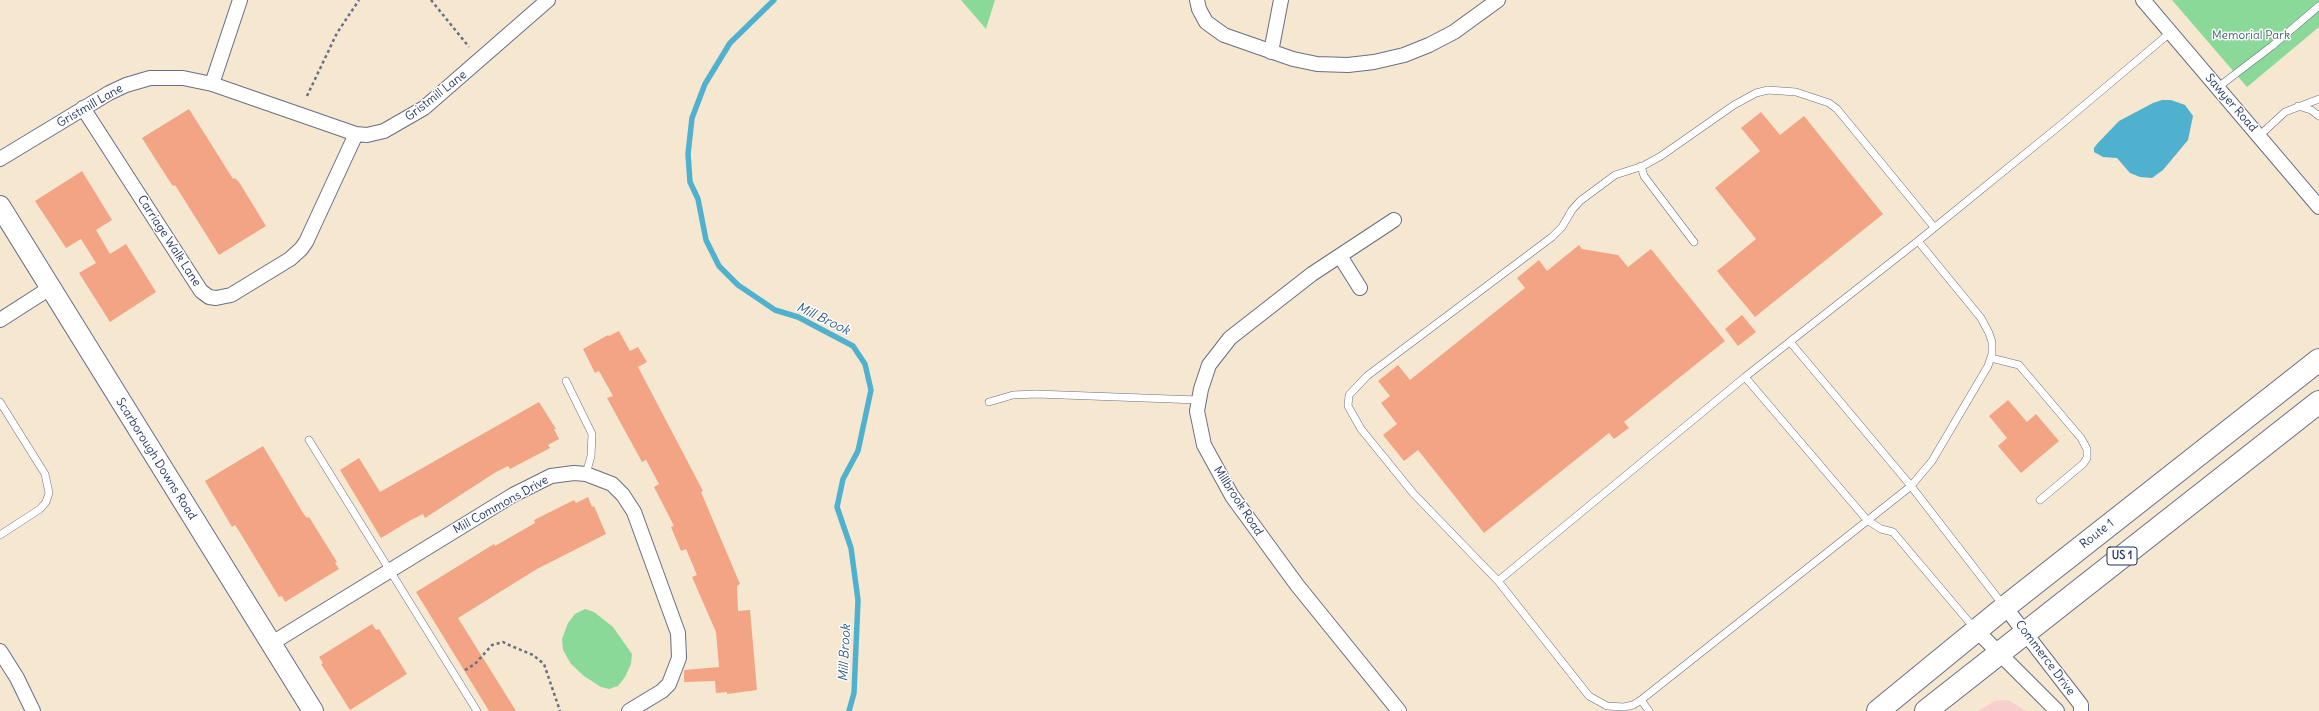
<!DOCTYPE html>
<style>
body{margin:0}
canvas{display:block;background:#f5e7d0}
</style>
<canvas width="2319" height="711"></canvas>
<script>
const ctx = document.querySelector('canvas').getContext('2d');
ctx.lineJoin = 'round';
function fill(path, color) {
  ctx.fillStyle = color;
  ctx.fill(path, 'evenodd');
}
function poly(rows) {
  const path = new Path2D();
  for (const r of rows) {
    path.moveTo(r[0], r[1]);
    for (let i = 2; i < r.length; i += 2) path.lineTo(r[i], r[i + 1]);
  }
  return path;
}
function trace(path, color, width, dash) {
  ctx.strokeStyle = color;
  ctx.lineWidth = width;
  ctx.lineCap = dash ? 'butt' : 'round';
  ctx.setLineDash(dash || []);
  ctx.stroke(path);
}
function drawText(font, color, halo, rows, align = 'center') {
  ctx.font = font + ' Delius,sans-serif';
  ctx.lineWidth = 3;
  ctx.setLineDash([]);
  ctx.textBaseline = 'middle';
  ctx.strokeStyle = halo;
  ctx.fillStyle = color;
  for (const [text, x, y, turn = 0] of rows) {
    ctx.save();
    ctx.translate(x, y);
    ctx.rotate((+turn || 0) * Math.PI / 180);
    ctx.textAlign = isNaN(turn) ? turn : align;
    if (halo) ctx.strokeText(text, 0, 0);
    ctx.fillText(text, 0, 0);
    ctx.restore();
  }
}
fill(poly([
 [2003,700,2010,701,2026,711,1978,711,1995,701]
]), '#f7d0cd');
fill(poly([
 [961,0,995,0,986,29],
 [2172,0,2319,0,2319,27,2247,87],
 [585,609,594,612,613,627,632,654,631,664,625,677,618,686,609,689,601,687,584,676,571,664,563,650,562,639,568,623,575,614]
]), '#8bd998');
fill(poly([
 [2162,100,2171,100,2185,105,2193,116,2188,140,2163,170,2152,178,2140,177,2130,173,2117,158,2103,157,2094,152,2094,148,2097,144,2119,121,2153,103]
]), '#50b1cf');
trace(poly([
 [774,0,730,43,705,84,692,118,688,154,690,182,698,199,706,240,719,266,738,285,775,310,798,317,853,346,865,364,871,390,858,451,843,479,837,507,851,548,858,600,854,693,849,711]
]), '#50b1cf', 5.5);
fill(poly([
 [189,109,233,179,235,178,239,182,266,226,219,255,175,185,173,186,170,182,142,138],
 [1761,112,1780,135,1804,116,1883,214,1755,317,1717,271,1756,239,1715,188,1760,151,1741,128],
 [82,171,112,220,96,230,110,254,126,244,156,292,110,322,79,273,96,263,81,239,66,248,35,201],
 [1579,245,1582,249,1618,255,1628,267,1651,249,1725,341,1624,422,1629,428,1614,439,1609,433,1484,533,1418,450,1404,461,1383,435,1397,424,1381,403,1390,396,1378,381,1398,365,1410,380,1525,288,1517,278,1539,260,1547,271],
 [1742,315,1756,332,1738,346,1725,329],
 [619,331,630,351,638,347,647,362,638,367,703,491,701,492,740,584,737,586,738,611,750,610,757,690,727,694,727,692,716,693,715,681,684,682,684,670,719,667,716,632,692,577,697,575,686,549,681,551,671,527,674,526,654,487,659,484,646,460,642,462,607,398,613,396,599,371,595,373,583,349,608,335,609,336],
 [2008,400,2027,422,2036,414,2059,441,2021,473,1998,446,2007,438,1989,416],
 [539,402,556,429,554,429,559,439,548,445,550,448,510,469,508,466,496,472,425,518,423,514,411,520,381,538,340,470,359,458,380,492],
 [263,446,303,513,307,518,309,517,337,562,335,563,339,569,285,602,282,596,279,597,239,531,235,525,232,527,205,481],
 [588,497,592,507,594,506,606,534,537,569,458,618,516,711,489,711,416,592,494,544,495,546,535,523,534,520,574,500,576,503],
 [372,624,376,630,379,629,407,674,350,710,321,664,323,663,319,657]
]), '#f2a484');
const lane = poly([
 [2217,88,2272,46,2319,6],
 [2298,106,2311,110,2319,116],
 [2259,136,2285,112,2319,99],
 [1641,166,1644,176,1694,242],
 [1918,241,1981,318,1989,333,1992,342,1992,354,1988,366,1932,461,1911,486,1641,700,1633,705,1624,707,1607,706,1589,696,1498,581,1413,493,1361,429,1348,406,1349,395,1367,376,1552,237,1562,227,1572,210,1580,201,1615,175,1643,166,1661,156,1734,105,1756,93,1768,90,1796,92,1829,103,1837,109,1934,227],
 [1791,343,1911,486,2003,605],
 [1991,358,2019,365,2081,438,2087,449,2087,458,2083,464,2040,500],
 [1745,377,1867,520,1881,529,1893,532,1975,629],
 [566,381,592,434,591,456,586,474],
 [0,402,45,474,49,493,46,502,40,509,0,535],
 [989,402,1013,395,1036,394,1198,400],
 [309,440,477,711],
 [1498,581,1745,377,1918,241,2063,123,2171,32],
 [1641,700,1649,711]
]);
const street = poly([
 [1197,0,1199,9,1206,22,1224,35,1293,59,1317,64,1348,65,1374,62,1404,55,1429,45,1454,32,1498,0],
 [2143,0,2319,207],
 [1271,52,1281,0],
 [212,84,240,0],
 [83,108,201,291,209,297,216,298,231,295,290,259,301,249,306,242,356,134],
 [0,159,109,93,126,85,150,78,183,78,212,84,356,134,367,135,384,131,424,108,548,0],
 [1394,220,1312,274,1230,338,1209,365,1201,389,1197,411,1204,445,1232,496,1297,585,1399,711],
 [1340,256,1360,288],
 [0,320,50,288],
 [2005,607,2081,705,2081,711],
 [1976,630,2057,711],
 [272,643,513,495,551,476,574,473,586,474,612,484,623,495,634,512,678,633,679,658,669,684,662,691,629,711],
 [0,651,17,678,33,711]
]);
const secondary = poly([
 [0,206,313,711]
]);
const primary = poly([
 [1878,711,2005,607,2319,360],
 [1926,711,2319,402]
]);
trace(lane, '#676f86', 8);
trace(street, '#676f86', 16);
trace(secondary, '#676f86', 22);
trace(primary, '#676f86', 24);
trace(poly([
 [431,0,469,47],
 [307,96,337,33,359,0],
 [465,670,475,664,492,645,503,642,509,645,533,655,544,664,560,711]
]), '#676f86', 2.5, [3, 3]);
trace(lane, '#fff', 7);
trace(street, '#fff', 14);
trace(secondary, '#fff', 20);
trace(primary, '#fff', 22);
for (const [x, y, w] of [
 [2122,556,30]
]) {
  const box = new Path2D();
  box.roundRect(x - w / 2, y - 9, w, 18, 3);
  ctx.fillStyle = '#fff';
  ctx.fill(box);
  trace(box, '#1b2f5e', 1);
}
drawText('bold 11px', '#1b2f5e', null, [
 ["US 1",2122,556]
]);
drawText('12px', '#3d626f', '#fff', [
 ["Memorial Park",2251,36]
]);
drawText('12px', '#1b2f5e', '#fff', [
 ["Gristmill Lane",436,96,-38],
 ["Sawyer Road",2231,103,49],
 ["Gristmill Lane",90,106,-30],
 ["Carriage Walk Lane",169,241,57],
 ["Scarborough Downs Road",156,459,58],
 ["Millbrook Road",1238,501,57],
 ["Mill Commons Drive",501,505,-29],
 ["Route 1",2097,534,-38],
 ["Commerce Drive",2045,658,53]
]);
drawText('italic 13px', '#2e5c86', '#fff', [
 ["Mill Brook",823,319,26],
 ["Mill Brook",845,653,-87]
]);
</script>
